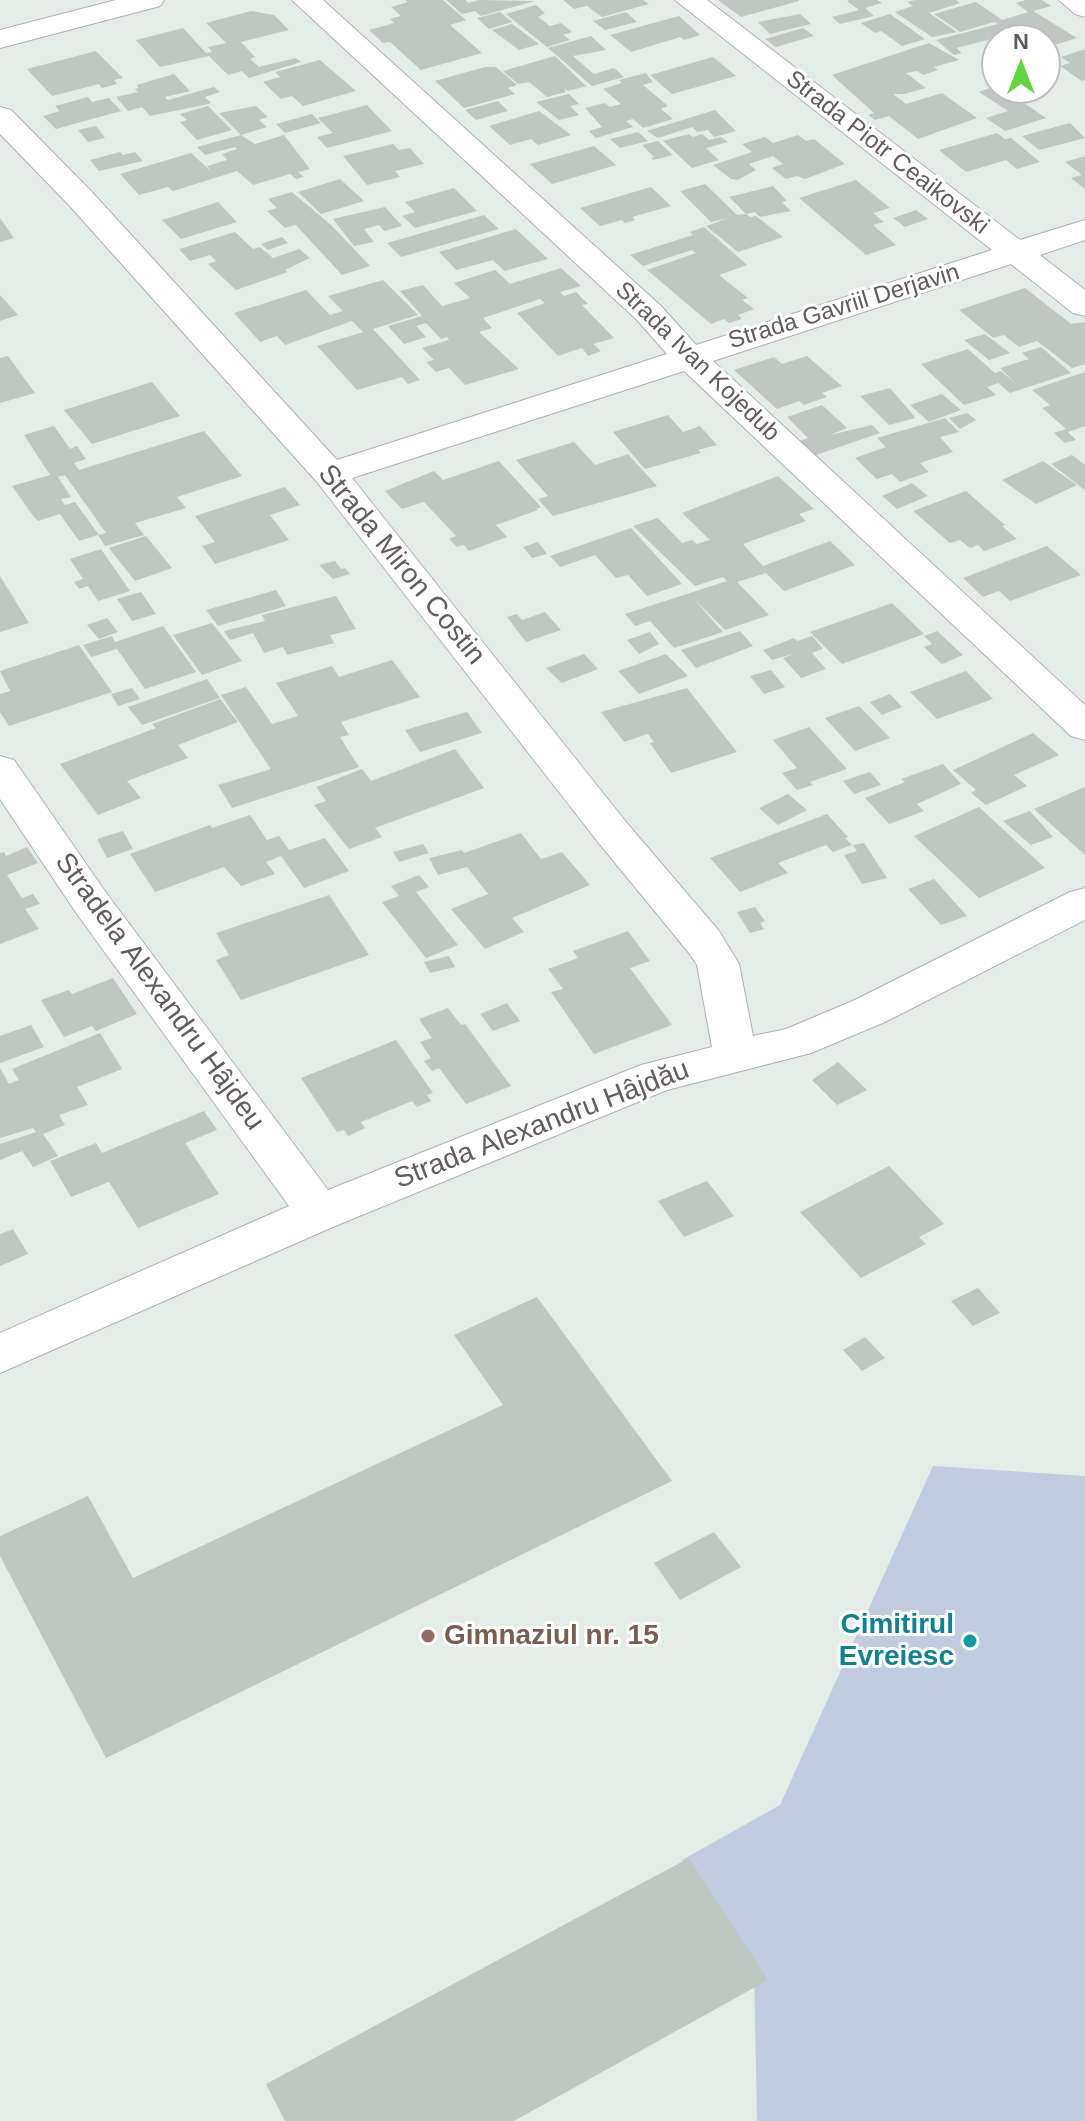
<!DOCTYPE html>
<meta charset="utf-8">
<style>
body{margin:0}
#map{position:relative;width:1085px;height:2121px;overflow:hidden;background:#e3ece7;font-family:Helvetica,sans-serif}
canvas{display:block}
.north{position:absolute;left:981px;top:24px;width:80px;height:80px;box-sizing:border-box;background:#fff;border:2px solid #c0bdbf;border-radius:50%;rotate:0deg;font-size:22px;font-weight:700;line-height:32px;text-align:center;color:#625b60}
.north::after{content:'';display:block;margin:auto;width:28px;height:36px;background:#63d540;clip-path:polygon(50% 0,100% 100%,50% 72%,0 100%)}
</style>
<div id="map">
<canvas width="1085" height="2121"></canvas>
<div class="north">N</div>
</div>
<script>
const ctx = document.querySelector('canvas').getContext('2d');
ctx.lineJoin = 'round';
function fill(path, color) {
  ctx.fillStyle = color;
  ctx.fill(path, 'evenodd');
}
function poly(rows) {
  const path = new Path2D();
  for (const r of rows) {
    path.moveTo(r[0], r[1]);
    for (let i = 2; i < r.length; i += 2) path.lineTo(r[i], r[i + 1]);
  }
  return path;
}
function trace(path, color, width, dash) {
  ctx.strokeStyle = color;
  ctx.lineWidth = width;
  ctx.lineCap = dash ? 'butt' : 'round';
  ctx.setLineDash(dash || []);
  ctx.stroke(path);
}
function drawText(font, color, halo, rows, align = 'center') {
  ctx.font = font + ' Helvetica,sans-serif';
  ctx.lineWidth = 6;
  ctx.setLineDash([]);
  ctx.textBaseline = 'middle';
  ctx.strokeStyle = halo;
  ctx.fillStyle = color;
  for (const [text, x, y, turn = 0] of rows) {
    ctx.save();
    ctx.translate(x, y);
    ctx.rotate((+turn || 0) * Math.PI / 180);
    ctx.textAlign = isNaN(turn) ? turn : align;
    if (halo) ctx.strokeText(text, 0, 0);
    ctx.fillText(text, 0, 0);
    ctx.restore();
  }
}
fill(poly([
 [933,1466,1085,1476,1085,2121,757,2121,754,1966,682,1860,780,1805]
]), '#c2cce1');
fill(poly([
 [405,0,443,0,466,20,450,25,482,53,421,70,390,42,383,43,369,30,394,23,390,19,401,16,391,7,408,2],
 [446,0,465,0,468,3,479,0,535,1,481,16,475,11,462,14],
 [563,0,643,0,649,4,602,17,587,6,574,9],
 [718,0,799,0,799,1,741,17],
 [850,0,877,0,882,3,865,8,874,16,840,24,832,17,859,10,847,1],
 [916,0,956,0,960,3,929,13,957,32,932,37,895,12,913,6,907,2],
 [1026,0,1042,0,1051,6,1033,11,1077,38,1045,48,1045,40,1020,40,1012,34,956,48,962,53,954,55,936,40,998,24,994,22,960,32,934,14,976,2,1002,20,1028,12,1016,3],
 [536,5,545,13,538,17,550,26,561,23,572,32,563,35,570,40,547,47,506,14],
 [251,11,274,15,289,30,241,42,255,57,250,59,259,67,254,68,296,58,301,62,249,78,242,71,228,75,209,56,160,67,136,40,183,28,206,53,212,52,208,47,226,43,206,23],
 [500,12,512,22,489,29,477,18],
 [626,12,637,22,605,30,593,21],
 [800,14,811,24,770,34,758,22],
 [890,14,925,39,902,46,881,31,875,33,861,23],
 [679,16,700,35,684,40,680,37,631,52,610,35],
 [512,24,539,44,519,50,492,30],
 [803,28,814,36,776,47,765,39],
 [591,36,606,50,573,56,594,74,614,68,624,77,592,86,548,48],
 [929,43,959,60,934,67,938,70,923,75,917,71,906,73,926,88,904,94,893,94,906,104,942,93,977,118,918,139,889,116,875,120,868,115,874,113,832,75],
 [1085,49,1085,80,1082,81,1060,66,1070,63,1061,57],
 [96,51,123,78,114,80,117,84,102,88,99,84,52,96,27,69],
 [555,56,586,86,568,91,564,88,566,92,547,97,529,82,518,84,503,71],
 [713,57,736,76,672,94,650,75],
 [320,60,356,91,303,106,292,96,281,99,263,82,280,77,275,72],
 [485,67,496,67,517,85,508,88,515,94,464,108,435,81],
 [646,73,653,82,643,85,668,106,661,109,673,119,643,128,633,119,626,121,633,127,596,138,589,131,602,127,585,108,605,103,610,107,621,104,603,89,622,83,619,80],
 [174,74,190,91,165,97,168,100,214,87,220,92,205,97,211,103,208,104,150,116,142,107,128,111,116,97,138,92,135,89,138,88,137,85],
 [997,85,997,88,1002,88,1046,118,1005,131,986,118,1008,111,979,92],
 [569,94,579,104,570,106,579,115,559,120,536,102],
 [88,97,92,102,109,98,121,111,56,129,43,116,60,111,55,106],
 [498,101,508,111,476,120,465,110],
 [367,105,392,131,327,148,317,137,333,133,318,118],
 [208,106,232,130,197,140,180,122,187,120,180,114],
 [256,106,268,117,259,120,267,127,241,135,219,113],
 [715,110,736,131,714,137,708,130,697,132,692,127,658,138,647,131],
 [539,111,571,135,538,145,531,139,510,145,489,126],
 [312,114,321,123,285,133,276,124],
 [1070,123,1085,138,1039,150,1022,136],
 [96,126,105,138,88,142,78,130],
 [638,132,648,141,620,148,610,139],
 [997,133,1005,139,1011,138,1040,162,1017,169,1006,160,966,172,939,150],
 [689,134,693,137,702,134,709,140,721,137,728,142,706,148,719,160,692,168,663,141],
 [241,135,255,144,284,135,310,169,298,172,304,177,296,179,290,174,253,185,237,171,173,191,168,187,139,195,120,174,191,153,212,172,207,166,227,160,222,154,237,149,235,147,205,155,197,147],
 [798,135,806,141,814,139,845,164,805,179,797,176,786,179,772,168,783,164,773,156,749,164,756,170,738,180,731,179,713,165,752,152,742,144,765,137,773,143],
 [658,141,673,155,653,160,651,158,654,157,642,145],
 [393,144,399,150,410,148,424,164,395,171,400,177,367,185,343,156],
 [594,146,616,165,552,184,530,164],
 [120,152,123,155,135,152,143,161,99,171,90,160],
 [1085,156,1085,189,1071,178,1082,175,1065,162],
 [340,179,364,201,321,214,298,192],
 [856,180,890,208,873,213,884,222,873,225,896,245,866,255,799,198],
 [705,184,737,215,746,214,729,197,773,186,787,201,782,202,791,211,760,217,755,212,746,214,750,217,756,216,783,237,738,252,706,226,728,218,711,222,680,191],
 [651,187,671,206,632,217,635,220,625,223,622,220,600,226,580,208],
 [454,188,477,211,415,228,402,216,415,212,405,202],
 [292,192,332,226,370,266,342,275,296,225,285,228,267,211,277,208,268,199],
 [218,202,237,222,181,239,162,220],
 [385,207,402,226,384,231,379,225,364,229,374,242,354,246,333,219],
 [916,210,928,219,905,227,893,218],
 [484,215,499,229,401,257,387,243],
 [0,218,14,238,0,242],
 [704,227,747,265,719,275,748,298,742,300,754,309,738,315,742,319,729,323,724,319,711,324,647,270,696,253,692,250,643,266,630,255,693,235,690,232],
 [516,229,548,259,504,271,493,260,456,270,439,252],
 [235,232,253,249,260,247,273,258,299,249,310,258,285,270,288,272,236,290,208,264,216,261,210,255,190,261,179,249],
 [282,237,288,243,268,250,261,244],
 [561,268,581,286,560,292,564,296,576,292,588,304,582,305,614,338,593,344,601,351,588,356,582,348,558,356,517,313,545,303,540,299,483,318,492,328,479,332,519,369,465,385,449,368,436,372,426,362,434,360,422,348,449,340,447,337,441,339,426,323,416,326,426,337,404,344,388,326,422,316,400,291,423,285,442,306,470,298,454,283,495,270,510,284],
 [383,280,418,315,373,329,420,380,408,384,402,377,357,390,317,346,363,332,352,321,285,345,277,336,260,342,234,313,306,290,330,315,343,311,328,296],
 [1025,288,1071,324,1085,322,1085,364,1072,368,1037,341,1019,347,1004,335,993,338,959,310],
 [0,295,18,315,0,321],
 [985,334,1010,353,989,360,964,340],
 [1041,347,1071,373,1010,393,998,383,987,387,996,395,964,405,921,364,968,349,995,373,1001,371,1016,384,1000,368,1029,359,1022,353],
 [8,356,35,393,0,403,0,358],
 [807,356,842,386,822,393,827,397,804,405,799,401,777,409,734,370,774,357,782,364],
 [1085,372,1085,426,1068,432,1076,440,1065,443,1054,433,1066,429,1042,408,1050,405,1032,390],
 [152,382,180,416,92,444,64,410],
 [890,388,909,410,915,418,889,425,860,396],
 [942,394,961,410,929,422,910,405],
 [822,405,847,428,830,435,872,425,880,433,813,456,799,441,808,438,787,417],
 [967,413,976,420,960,429,949,418],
 [668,415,683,432,700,426,717,445,698,450,701,453,645,469,613,432],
 [945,418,959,432,940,437,953,452,920,463,929,472,900,482,892,474,877,479,855,458,886,447,877,438],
 [54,426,70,449,77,446,86,459,74,463,79,470,204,431,242,476,177,497,186,508,135,523,144,535,105,546,98,535,79,541,60,514,38,521,34,517,12,486,50,475,24,435],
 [65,475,106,533,99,535,75,502,65,505,61,499,71,497,58,477],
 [574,442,595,465,628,454,657,486,553,516,538,499,548,496,516,460],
 [1072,455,1085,465,1085,490,1051,464],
 [499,461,541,507,536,509,538,510,496,525,507,537,469,551,464,545,457,547,449,539,456,536,424,502,402,509,385,491,434,471,443,480],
 [1043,461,1077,485,1036,504,1002,480],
 [778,476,814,509,799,514,806,521,743,544,763,566,830,541,855,565,784,591,766,573,737,582,769,615,725,630,693,598,723,632,674,648,650,621,635,626,625,614,727,581,723,577,695,586,633,526,658,518,682,543,692,540,697,544,710,540,682,513],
 [912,483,928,496,897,509,882,496],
 [285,487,300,505,270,515,289,540,215,564,202,546,215,542,195,516],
 [966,491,1005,525,1002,526,1017,539,984,551,978,545,970,548,960,540,950,543,913,511],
 [631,528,682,584,647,596,628,575,616,578,595,555,560,567,550,556],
 [146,536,172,568,135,581,109,548],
 [538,542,547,554,532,558,523,547],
 [1047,546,1081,575,1010,601,999,591,983,597,963,578],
 [101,549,130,591,98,601,88,586,79,589,74,582,83,579,70,559],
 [335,561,341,569,345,568,350,574,333,579,319,565],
 [0,576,29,623,0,632],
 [276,590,286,606,218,626,206,610],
 [141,592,156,614,132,621,117,599],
 [336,596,356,629,330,635,334,643,287,655,283,647,264,653,253,633,230,640,224,631,265,621,262,615],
 [892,603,924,634,842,664,810,632],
 [545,612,561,630,526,642,507,617,517,614,522,620],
 [107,618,118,632,99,639,87,625],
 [212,623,242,661,202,675,173,635],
 [163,626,196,672,145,689,117,649,91,657,83,645,112,636,115,642],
 [740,631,753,646,696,668,681,650],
 [937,631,963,655,942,664,924,647,932,644,924,636],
 [650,632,659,644,639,654,627,640],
 [812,636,823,649,812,653,826,669,801,678,783,658,796,653,772,660,763,650,794,638,797,641],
 [79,645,112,692,9,726,0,712,0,694,10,691,0,671],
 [584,654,598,669,562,683,546,668],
 [666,654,688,676,639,694,618,671],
 [392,660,420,697,341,722,349,735,340,737,359,767,232,808,218,785,271,769,221,695,246,687,272,724,298,716,276,683,332,666,339,677],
 [771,670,785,687,764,694,750,676],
 [966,671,993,699,937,719,910,692],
 [207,679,220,698,142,725,128,707],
 [132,688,140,699,118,706,111,694],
 [687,688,737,752,671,773,650,743,654,742,648,734,624,742,601,712],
 [890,694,902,707,882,715,870,702],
 [220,699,238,722,178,745,188,758,127,781,141,798,98,815,60,764,156,728,152,724],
 [859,706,890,738,855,751,825,718],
 [467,712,482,733,420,752,405,730],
 [809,727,847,769,810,782,813,785,797,790,782,773,797,768,773,740],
 [1033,733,1059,755,1014,775,1027,786,986,805,971,793,976,790,953,770],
 [455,749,484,788,375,828,382,837,349,849,314,805,326,801,316,787,362,769,371,781],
 [943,764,961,784,917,804,924,811,889,824,865,798,905,782,901,779],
 [870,772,881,785,854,794,843,781],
 [1085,787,1085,855,1034,809],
 [788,794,807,810,778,825,759,808],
 [979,807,1045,868,979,898,914,836],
 [1030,811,1053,837,1031,845,1003,821],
 [827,814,848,837,845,838,852,845,833,852,826,845,778,863,788,873,740,892,710,858],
 [250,815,267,840,279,836,289,850,325,838,349,871,304,888,281,856,266,862,275,874,241,886,224,867,155,892,130,854,210,825,212,828],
 [123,831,133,849,107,858,97,839],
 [521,833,541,859,562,852,590,885,512,918,524,932,485,949,451,909,488,894,467,867,438,875,429,858,462,850,464,853],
 [864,843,887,878,862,884,844,855,857,851,853,845],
 [423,844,429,853,399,862,393,852],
 [27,847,38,863,7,875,22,898,33,894,40,904,25,909,39,929,0,944,0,853,4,852,6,856],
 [419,875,429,887,416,892,458,945,426,958,382,902,399,896,391,886],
 [934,879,967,916,941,925,908,889],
 [329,895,369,955,241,1000,216,960,229,955,216,933],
 [755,907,765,921,760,923,764,929,750,933,737,912],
 [628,931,650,961,630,968,672,1025,594,1054,551,992,563,989,548,969,578,958,573,951],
 [449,956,455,967,430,973,424,962],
 [113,978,137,1014,96,1031,92,1026,64,1037,41,1000,69,990,72,994],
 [507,1003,520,1021,493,1031,480,1014],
 [448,1008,461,1025,465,1024,511,1086,466,1104,439,1068,432,1071,424,1061,431,1058,420,1042,432,1038,419,1019],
 [31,1025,44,1047,0,1063,0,1036],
 [100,1033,122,1069,77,1087,88,1105,59,1115,65,1125,43,1134,58,1156,33,1167,22,1151,0,1160,0,1144,36,1132,33,1128,0,1138,0,1068,9,1084,19,1080,12,1069],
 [396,1040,433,1093,427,1095,431,1101,417,1107,412,1101,361,1122,365,1128,348,1136,344,1130,337,1132,301,1078],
 [838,1062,867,1090,837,1105,812,1080],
 [204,1111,217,1130,185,1143,219,1194,138,1228,109,1182,71,1197,50,1161,96,1143,102,1153],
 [889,1166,944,1224,919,1237,926,1244,861,1278,800,1212],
 [707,1181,734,1216,684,1237,658,1201],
 [13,1229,28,1254,0,1266,0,1234],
 [978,1288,1000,1313,973,1326,951,1301],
 [537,1297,672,1481,106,1758,0,1556,0,1536,88,1496,133,1578,503,1405,454,1335],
 [865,1337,885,1358,862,1371,843,1350],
 [714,1532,741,1567,680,1600,654,1563],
 [689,1858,768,1980,514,2121,285,2121,266,2084]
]), '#bfc7c2');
const street = poly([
 [116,0,164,0,160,6,0,48,0,30,116,0],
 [292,0,323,0,661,306,696,345,992,250,675,0,707,0,1020,240,1085,220,1085,240,1040,255,1085,290,1085,316,1073,313,1011,264,713,361,1085,705,1085,740,1071,736,684,371,352,478,626,822,719,931,739,964,753,1036,786,1029,855,1000,1070,892,1085,888,1085,920,885,1022,811,1053,667,1090,335,1226,0,1373,0,1333,289,1206,77,914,0,799,0,756,14,760,107,894,328,1190,641,1065,712,1047,697,965,689,953,598,842,317,482,68,204,0,134,0,107,11,110,90,190,337,460,667,354,637,320,292,0],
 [1059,0,1085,0,1085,17,1075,14,1059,0]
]);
trace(street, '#b4aeb2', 2);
fill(street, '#fff');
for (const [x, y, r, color] of [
 [428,1636,8,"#8d6e63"],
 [970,1641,8,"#0f9aa8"]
]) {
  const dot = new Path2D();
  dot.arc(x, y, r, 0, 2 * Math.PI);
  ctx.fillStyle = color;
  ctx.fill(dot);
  trace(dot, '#fff', 3);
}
drawText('24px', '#625b60', '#fff', [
 ["Strada Piotr Ceaikovski",887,153,38],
 ["Strada Gavriil Derjavin",844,307,-17],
 ["Strada Ivan Kojedub",697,362,44]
]);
drawText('28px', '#625b60', '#fff', [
 ["Strada Miron Costin",401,565,51],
 ["Stradela Alexandru Hâjdeu",159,992,54],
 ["Strada Alexandru Hâjdău",542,1125,-21]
]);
drawText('bold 28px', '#0d838f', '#fff', [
 ["Cimitirul",954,1625],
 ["Evreiesc",954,1657]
], 'right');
drawText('bold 28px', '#785e54', '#fff', [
 ["Gimnaziul nr. 15",444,1636]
], 'left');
</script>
